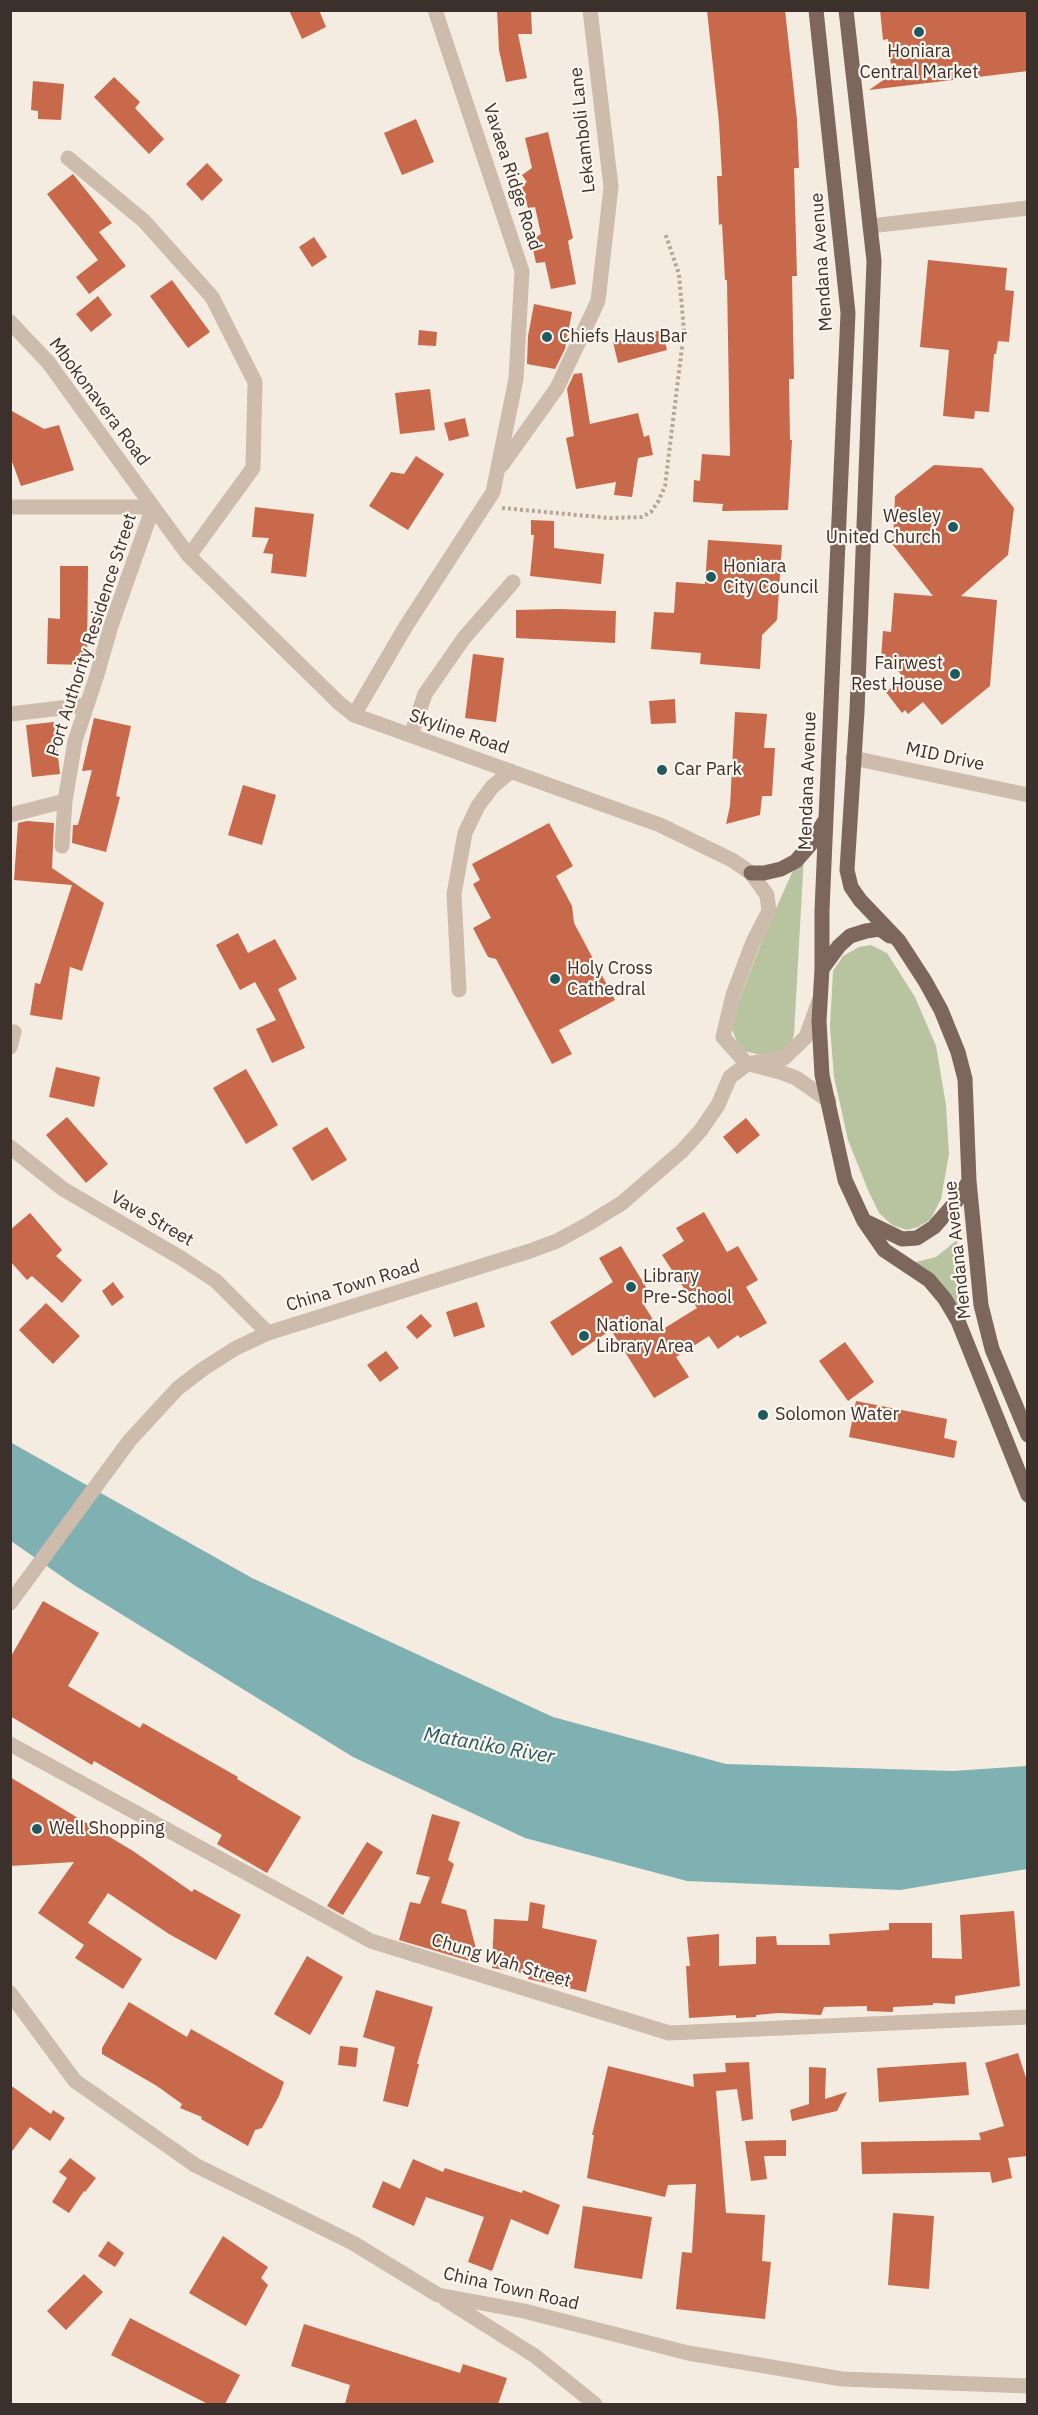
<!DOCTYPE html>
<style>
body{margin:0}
#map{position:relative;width:1038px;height:2415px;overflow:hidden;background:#f4ebe1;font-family:"IBM Plex Sans",sans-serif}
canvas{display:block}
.frame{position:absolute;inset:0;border:12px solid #3b302b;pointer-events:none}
</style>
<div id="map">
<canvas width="1038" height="2415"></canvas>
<div class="frame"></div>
</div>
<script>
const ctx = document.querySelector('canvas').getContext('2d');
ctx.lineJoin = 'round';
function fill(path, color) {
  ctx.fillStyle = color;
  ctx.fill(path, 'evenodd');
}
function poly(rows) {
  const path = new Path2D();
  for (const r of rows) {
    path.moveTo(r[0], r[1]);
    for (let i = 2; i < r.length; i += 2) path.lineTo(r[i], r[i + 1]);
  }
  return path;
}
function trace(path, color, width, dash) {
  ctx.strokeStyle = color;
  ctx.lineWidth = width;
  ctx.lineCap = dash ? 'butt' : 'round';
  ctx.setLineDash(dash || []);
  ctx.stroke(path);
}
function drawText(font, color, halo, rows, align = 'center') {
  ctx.font = font + ' "IBM Plex Sans",sans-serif';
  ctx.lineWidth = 4.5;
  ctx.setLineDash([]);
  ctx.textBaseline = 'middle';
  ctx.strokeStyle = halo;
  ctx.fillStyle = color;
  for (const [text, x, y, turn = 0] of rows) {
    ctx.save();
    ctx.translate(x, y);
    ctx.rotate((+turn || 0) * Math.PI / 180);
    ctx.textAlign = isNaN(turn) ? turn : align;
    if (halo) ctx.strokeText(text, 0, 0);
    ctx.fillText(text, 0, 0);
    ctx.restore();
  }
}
fill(poly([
 [804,855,794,1034,791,1045,780,1053,765,1056,744,1051,737,1042,732,1029,737,1006,765,933,795,866],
 [871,945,887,953,915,997,936,1046,946,1105,949,1154,941,1199,931,1219,918,1227,907,1230,892,1225,879,1213,868,1190,848,1140,834,1077,830,1027,833,971,843,956,859,947],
 [957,1240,966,1317,912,1263,936,1257]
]), '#b8c4a0');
fill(poly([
 [10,1442,252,1578,553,1717,726,1764,953,1771,1027,1766,1027,1869,900,1890,687,1881,525,1838,353,1757,74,1585,11,1541]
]), '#7fb0b2');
fill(poly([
 [289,10,319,10,326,27,302,39],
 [497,10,531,10,532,34,518,34,527,78,506,82,499,50],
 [707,10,785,10,797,120,799,168,794,168,797,276,792,276,794,379,789,379,790,440,792,440,788,510,722,511,723,504,693,502,694,480,700,481,702,454,730,456,727,280,725,280,722,224,719,225,717,176,722,176,719,123],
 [880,10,1028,10,1028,71,869,90,892,74,888,39,883,40],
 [114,77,140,102,135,108,164,139,149,154,94,97],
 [33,81,64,84,61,120,38,119,38,111,31,110],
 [416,119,434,162,402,175,384,133],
 [548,132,573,238,568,241,576,284,551,289,545,262,536,263,531,240,541,234,535,207,528,208,522,186,527,182,522,175,532,168,525,138],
 [207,163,223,180,202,201,186,184],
 [73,174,112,223,99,232,126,266,89,294,76,277,98,260,47,194],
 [314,237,327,257,312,267,299,247],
 [928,260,1007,268,1005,290,1014,291,1009,342,998,341,996,354,994,354,989,412,975,411,974,419,943,416,949,350,920,347],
 [172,280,210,332,188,348,150,296],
 [98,296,112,315,91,332,76,314],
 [534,304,572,312,565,349,555,369,527,364,528,336],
 [419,330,437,332,436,346,418,345],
 [662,330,667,350,618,363,613,342],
 [582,373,590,424,638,413,644,437,649,435,653,455,638,458,632,497,614,495,616,482,576,489,566,438,574,436,567,389,574,374],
 [430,389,435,430,400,434,395,393],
 [10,410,44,429,59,425,74,470,21,486,10,456],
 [465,418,469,436,449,441,444,423],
 [416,456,444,474,408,530,369,506,391,472,404,474],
 [934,465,982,468,1014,508,1008,555,961,596,997,600,990,686,942,725,923,702,908,714,905,710,902,713,886,692,903,677,888,658,881,658,883,631,891,632,894,593,933,596,893,545,895,496],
 [255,507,314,514,306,577,271,573,273,554,263,553,269,538,252,537],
 [531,520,554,521,554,548,604,554,601,584,530,576,534,535,531,535],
 [708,540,782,545,777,620,762,635,760,669,700,664,701,653,651,649,654,612,674,613,676,582,705,584],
 [60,566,88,566,87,665,47,664,48,618,60,619],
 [559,609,616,611,615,643,516,638,516,610],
 [473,654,504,658,496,722,465,718],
 [675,699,676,723,651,724,649,701],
 [735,712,767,714,764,748,775,748,772,796,762,796,760,815,726,824,730,806],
 [94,718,131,726,116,796,120,797,106,852,72,843,73,825,78,825,92,770,82,771],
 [54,722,60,774,32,777,26,725],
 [243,785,276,795,262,845,228,835],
 [27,821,54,823,52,868,104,903,82,971,70,967,62,1020,30,1015,35,983,40,984,72,885,14,880,18,823],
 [549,823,573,866,556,876,572,906,574,923,615,1000,559,1030,572,1054,552,1064,496,959,488,957,473,928,491,918,473,884,480,880,472,864],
 [238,933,248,953,275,939,297,979,278,989,305,1048,272,1063,256,1029,276,1020,255,982,240,990,216,945],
 [56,1067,100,1077,94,1107,49,1097],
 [246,1069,278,1125,246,1144,213,1088],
 [67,1117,108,1164,86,1183,46,1135],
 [746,1118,760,1135,737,1154,723,1137],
 [327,1127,347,1160,312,1181,292,1148],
 [704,1212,727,1252,738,1246,758,1280,746,1287,767,1323,740,1338,738,1335,718,1349,709,1336,676,1357,689,1377,654,1398,611,1330,572,1356,550,1322,613,1282,599,1258,621,1246,652,1297,642,1302,660,1331,697,1308,662,1255,684,1241,676,1228],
 [30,1213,62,1250,56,1256,82,1280,62,1303,32,1276,27,1280,10,1261,10,1230],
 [113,1282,124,1297,112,1306,102,1291],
 [477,1302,485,1327,454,1337,446,1312],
 [46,1303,80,1336,53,1364,19,1330],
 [421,1314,432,1326,417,1339,406,1327],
 [845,1342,874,1382,848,1401,819,1361],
 [386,1351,399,1368,380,1382,367,1365],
 [856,1401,947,1419,944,1438,957,1441,954,1458,849,1437],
 [43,1601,99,1633,68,1686,140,1728,143,1723,238,1777,237,1779,301,1817,267,1873,217,1844,222,1835,94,1761,92,1765,10,1716,10,1658],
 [10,1777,133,1851,192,1892,194,1889,241,1915,216,1960,169,1934,108,1893,88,1923,142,1959,123,1989,75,1958,84,1945,38,1913,74,1862,10,1866],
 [432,1814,460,1822,448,1860,454,1864,441,1903,466,1910,480,1964,399,1940,410,1902,420,1904,430,1877,416,1874],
 [367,1842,383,1852,343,1915,327,1906],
 [530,1902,545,1905,542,1928,597,1940,586,1992,528,1979,529,1974,492,1968,494,1919,528,1921],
 [1014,1911,1020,1986,955,1996,955,2004,933,2003,933,2005,893,2007,893,2012,867,2011,867,2006,824,2007,821,2015,779,2013,756,2015,756,2017,736,2018,736,2015,689,2018,686,1966,690,1966,687,1937,719,1934,719,1966,756,1964,756,1937,776,1936,777,1945,830,1945,829,1934,889,1930,889,1923,932,1923,932,1958,962,1959,960,1915],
 [307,1956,343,1977,310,2035,274,2014],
 [376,1990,433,2007,417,2064,419,2064,408,2107,383,2101,395,2047,363,2037],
 [129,2002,187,2037,191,2029,284,2082,279,2096,262,2128,255,2130,248,2146,201,2119,202,2117,180,2108,182,2104,157,2086,102,2054,102,2048],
 [340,2046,358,2048,356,2067,338,2065],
 [1018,2053,1028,2084,1028,2156,1008,2158,1012,2178,992,2183,990,2172,862,2174,861,2142,981,2140,979,2133,1004,2126,985,2063],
 [749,2062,753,2119,742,2121,737,2089,716,2091,726,2213,765,2215,762,2261,771,2262,765,2319,676,2309,682,2252,692,2253,696,2184,668,2185,665,2197,587,2178,594,2135,592,2135,608,2066,694,2087,693,2074,726,2072,725,2063],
 [966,2062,969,2095,879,2102,877,2068],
 [809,2067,826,2068,825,2099,847,2092,837,2111,792,2121,790,2110,809,2104],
 [10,2085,51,2114,53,2110,65,2118,50,2141,30,2127,10,2154],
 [786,2140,786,2156,764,2156,767,2179,751,2181,745,2141],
 [70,2158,96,2178,85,2192,84,2191,69,2213,52,2202,67,2178,59,2172],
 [413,2159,443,2172,445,2168,522,2193,523,2190,560,2205,548,2235,511,2219,492,2271,468,2262,484,2217,426,2197,414,2226,372,2207,383,2181,400,2189],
 [583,2206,652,2217,642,2279,574,2268],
 [893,2213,934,2216,929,2289,888,2285],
 [223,2236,268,2267,261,2278,268,2285,246,2326,189,2293],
 [108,2241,124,2253,115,2267,98,2256],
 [84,2274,103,2292,66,2330,47,2311],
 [130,2318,240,2375,225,2404,208,2404,111,2355],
 [304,2324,460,2373,463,2364,507,2378,498,2404,345,2404,350,2385,291,2366]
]), '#c8694b');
trace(poly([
 [502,508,610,518,642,517,651,512,658,502,665,486,684,331,679,274,665,233]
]), '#b9a596', 4, [3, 3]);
trace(poly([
 [68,158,144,221,212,297,255,382,253,468,189,556],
 [870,226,1028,208],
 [10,322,48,362,153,507,111,626,96,678,75,741,65,801,62,846],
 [502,465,557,388,598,301,611,187,590,10],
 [10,507,153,507,189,556,339,703,354,715,660,825,732,860,751,873,767,895,769,911,753,942,733,995,723,1037,747,1064],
 [10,714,87,705],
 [354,715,406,626,493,492,516,379,522,271,435,10],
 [411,735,425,694,464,638,513,582],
 [853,758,1028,795],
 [10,815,65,801],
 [459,990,454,894,465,833,478,806,492,787,511,771],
 [10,1047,14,1032],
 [753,1065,780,1072,796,1078,829,1101],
 [10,1147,63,1189,181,1258,216,1281,268,1333],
 [10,1603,130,1440,178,1388,203,1369,236,1348,268,1333,530,1251,557,1241,588,1224,622,1203,682,1151,701,1130,718,1105,730,1077,747,1064,784,1058,806,1037,819,1001],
 [10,1744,371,1941,669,2033,1028,2017],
 [10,1993,75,2081,195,2165,353,2243,438,2295,524,2311,688,2353,842,2379,1028,2386],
 [446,2300,535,2356,595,2404]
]), '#cdbbac', 15);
trace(poly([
 [816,10,848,313,822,910,822,969,819,1021,822,1075,845,1180,864,1221,884,1250,929,1280,945,1299,958,1321,1028,1495],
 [846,10,874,261,857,711,847,870,851,887,860,900,899,941,925,981,941,1010,958,1052,965,1079,969,1181,981,1305,992,1349,1028,1435],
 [751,873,764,873,781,869,796,861,810,845,824,822],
 [822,969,839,946,850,936,866,931,880,929,890,936],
 [867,1222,902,1239,917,1238,934,1227,955,1203,969,1181]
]), '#7d675c', 15);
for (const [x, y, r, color] of [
 [919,32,6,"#1f5a5e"],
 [547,337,6,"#1f5a5e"],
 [953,527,6,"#1f5a5e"],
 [711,577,6,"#1f5a5e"],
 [955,674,6,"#1f5a5e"],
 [662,770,6,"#1f5a5e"],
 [555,979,6,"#1f5a5e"],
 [631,1287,6,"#1f5a5e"],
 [584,1336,6,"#1f5a5e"],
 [763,1415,6,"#1f5a5e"],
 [37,1829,6,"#1f5a5e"]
]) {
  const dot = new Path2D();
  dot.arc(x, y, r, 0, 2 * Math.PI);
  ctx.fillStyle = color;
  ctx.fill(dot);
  trace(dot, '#fbf5ee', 2);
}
drawText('18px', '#3b302b', '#fbf5ee', [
 ["Honiara",919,52,"center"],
 ["Central Market",919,73,"center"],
 ["Chiefs Haus Bar",559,337],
 ["Wesley",941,517,"right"],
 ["United Church",941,538,"right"],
 ["Honiara",723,567],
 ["City Council",723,588],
 ["Fairwest",943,664,"right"],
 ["Rest House",943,685,"right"],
 ["Car Park",674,770],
 ["Holy Cross",567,969],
 ["Cathedral",567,990],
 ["Library",643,1277],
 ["Pre-School",643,1298],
 ["National",596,1326],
 ["Library Area",596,1347],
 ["Solomon Water",775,1415],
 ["Well Shopping",49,1829]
], 'left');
drawText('18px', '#3b302b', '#fbf5ee', [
 ["Lekamboli Lane",583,130,-96],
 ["Vavaea Ridge Road",512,177,72],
 ["Mendana Avenue",822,262,-94],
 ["Mbokonavera Road",99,402,53],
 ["Port Authority Residence Street",92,635,-72],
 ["Skyline Road",459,732,19],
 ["MID Drive",945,757,12],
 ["Mendana Avenue",808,781,-88],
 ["Vave Street",152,1219,30],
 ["Mendana Avenue",958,1250,-96],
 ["China Town Road",353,1286,-17],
 ["Chung Wah Street",501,1961,17],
 ["China Town Road",511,2289,13]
]);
drawText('italic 20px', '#1f5a5e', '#fbf5ee', [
 ["Mataniko River",489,1746,10]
]);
</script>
